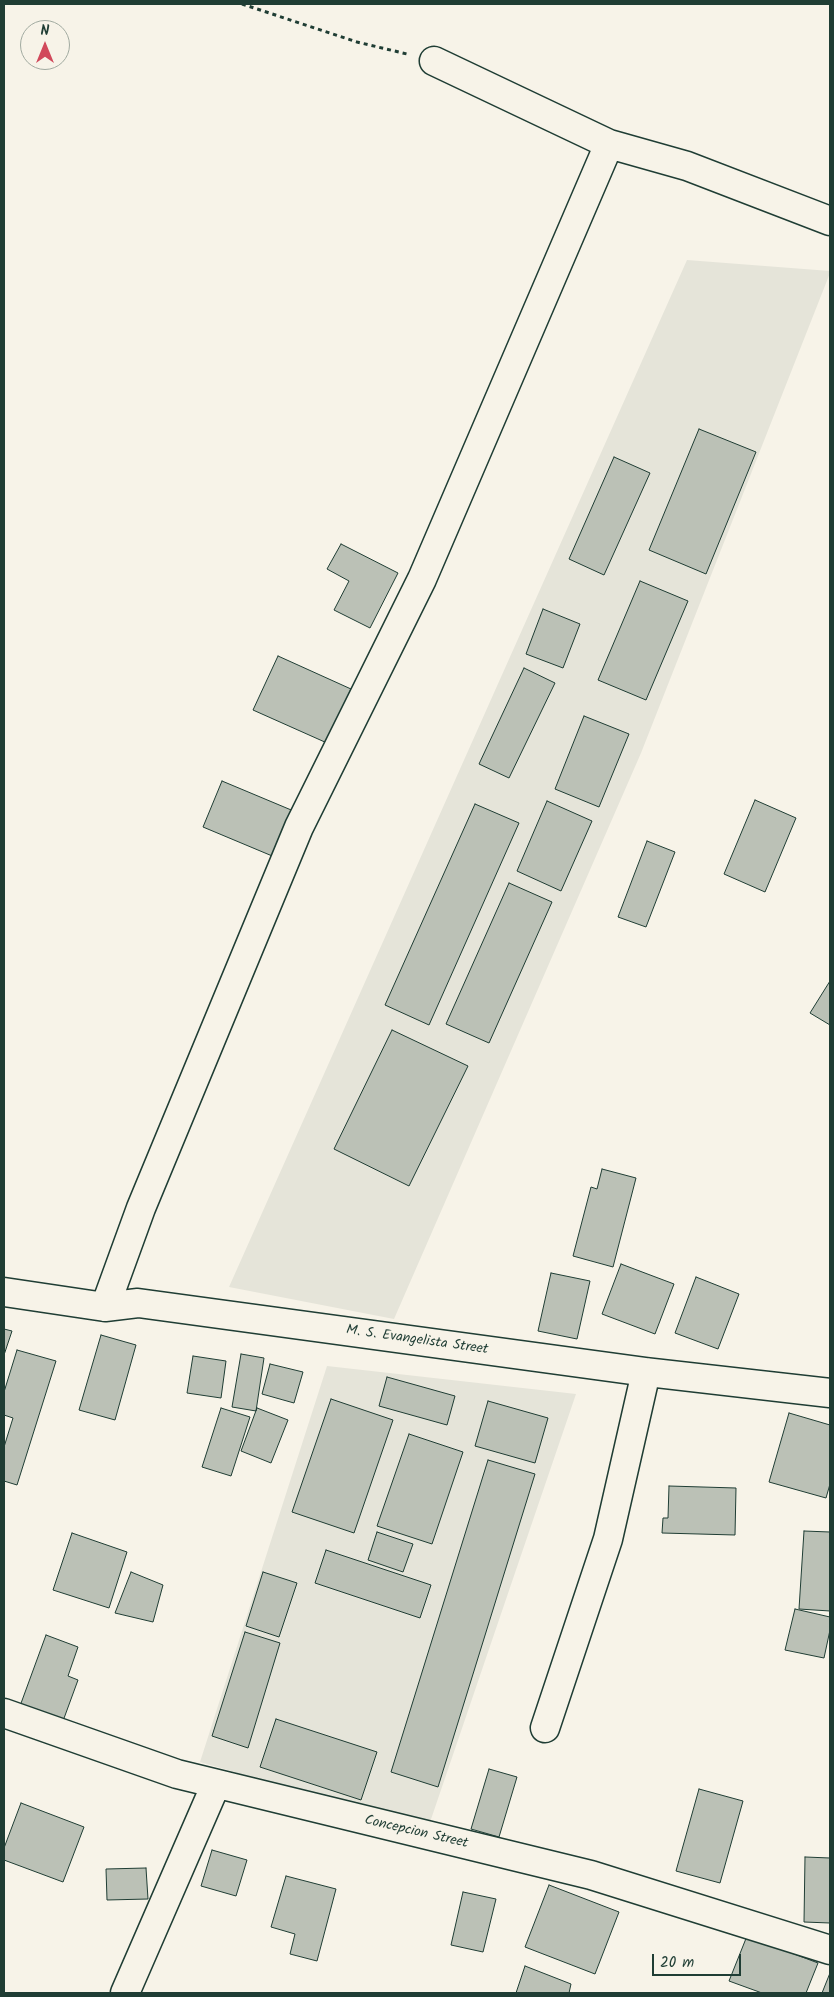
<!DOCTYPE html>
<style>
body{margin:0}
#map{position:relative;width:834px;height:1997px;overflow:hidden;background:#f7f3e8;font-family:Kalam,sans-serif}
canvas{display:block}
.frame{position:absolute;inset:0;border:5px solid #1f3d34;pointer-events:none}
.north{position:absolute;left:20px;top:20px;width:50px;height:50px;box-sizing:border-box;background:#f7f3e8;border:1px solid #a1aaa0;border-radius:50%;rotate:0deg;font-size:14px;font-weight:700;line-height:20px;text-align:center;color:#1f3d34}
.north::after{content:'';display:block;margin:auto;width:18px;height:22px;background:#d1495b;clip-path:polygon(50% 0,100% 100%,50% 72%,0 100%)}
.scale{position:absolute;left:652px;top:1954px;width:89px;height:22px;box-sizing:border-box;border:2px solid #1f3d34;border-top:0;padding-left:6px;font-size:15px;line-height:18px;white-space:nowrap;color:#1f3d34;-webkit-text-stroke:4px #f7f3e8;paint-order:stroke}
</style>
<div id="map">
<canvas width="834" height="1997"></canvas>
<div class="frame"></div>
<div class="north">N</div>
<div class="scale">20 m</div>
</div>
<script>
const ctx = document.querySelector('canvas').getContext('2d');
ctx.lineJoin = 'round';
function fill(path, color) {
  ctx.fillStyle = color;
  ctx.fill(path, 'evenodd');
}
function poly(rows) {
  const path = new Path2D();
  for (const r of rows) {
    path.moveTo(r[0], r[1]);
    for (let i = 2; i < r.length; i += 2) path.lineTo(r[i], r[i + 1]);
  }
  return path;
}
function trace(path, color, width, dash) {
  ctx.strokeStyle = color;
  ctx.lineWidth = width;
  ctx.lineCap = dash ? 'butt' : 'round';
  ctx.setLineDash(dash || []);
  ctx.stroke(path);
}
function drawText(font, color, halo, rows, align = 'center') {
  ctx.font = font + ' Kalam,sans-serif';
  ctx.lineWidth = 4;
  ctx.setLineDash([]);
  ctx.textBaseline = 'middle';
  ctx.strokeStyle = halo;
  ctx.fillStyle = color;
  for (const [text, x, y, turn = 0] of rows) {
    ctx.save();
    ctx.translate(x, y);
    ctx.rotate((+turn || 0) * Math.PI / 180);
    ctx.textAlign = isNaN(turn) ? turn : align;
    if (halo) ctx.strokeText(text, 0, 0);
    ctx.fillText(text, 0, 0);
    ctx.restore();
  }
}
fill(poly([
 [687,260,830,271,830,273,641,753,394,1319,229,1287],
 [327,1366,576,1394,428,1828,200,1762]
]), '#e5e4d9');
const building = poly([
 [699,429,756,452,706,574,649,550,699,429],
 [614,457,650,473,604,575,569,559,614,457],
 [341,544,398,573,370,628,334,610,349,581,327,569,341,544],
 [640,581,688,601,646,700,598,680,640,581],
 [543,609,580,624,563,668,526,654,543,609],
 [278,656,351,689,327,743,253,710,278,656],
 [524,668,555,683,509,778,479,764,524,668],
 [584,716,629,734,599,807,555,789,584,716],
 [222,781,296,812,277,858,203,827,222,781],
 [755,800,796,818,765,892,724,874,755,800],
 [547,801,592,821,561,891,517,871,547,801],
 [475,804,519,823,429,1025,385,1005,475,804],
 [647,841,675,852,646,927,618,917,647,841],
 [509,883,552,902,489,1043,446,1024,509,883],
 [830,981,830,1025,810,1013,830,981],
 [392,1030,468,1066,409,1186,334,1149,392,1030],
 [602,1169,636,1178,613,1267,573,1256,591,1187,597,1189,602,1169],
 [621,1264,674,1284,655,1334,602,1314,621,1264],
 [551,1273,590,1281,577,1339,538,1331,551,1273],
 [696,1277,739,1294,718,1349,675,1333,696,1277],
 [4,1329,12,1331,4,1355,4,1329],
 [101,1335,136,1345,115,1420,79,1410,101,1335],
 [17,1350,56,1361,17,1485,4,1481,4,1447,13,1418,4,1415,4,1392,17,1350],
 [241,1354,264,1358,256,1411,232,1407,241,1354],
 [193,1356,226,1361,221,1398,187,1393,193,1356],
 [270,1364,303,1372,294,1403,262,1394,270,1364],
 [387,1377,455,1396,447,1425,379,1406,387,1377],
 [331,1399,393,1420,354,1533,292,1512,331,1399],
 [488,1401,548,1418,535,1463,475,1446,488,1401],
 [221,1408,250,1417,231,1476,202,1467,221,1408],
 [257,1408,288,1420,271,1463,241,1451,257,1408],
 [789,1413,830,1425,830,1484,826,1498,769,1482,789,1413],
 [409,1434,463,1452,432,1544,377,1526,409,1434],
 [488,1460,535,1474,438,1787,391,1772,488,1460],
 [669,1486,736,1488,735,1535,662,1533,663,1518,668,1518,669,1486],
 [804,1531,830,1532,830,1611,799,1609,804,1531],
 [377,1532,413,1544,403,1572,368,1560,377,1532],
 [72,1533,127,1552,109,1608,53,1590,72,1533],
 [326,1550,431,1585,420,1618,315,1583,326,1550],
 [131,1572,163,1585,153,1622,115,1613,131,1572],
 [263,1572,297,1583,279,1637,246,1626,263,1572],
 [795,1609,830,1617,830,1630,824,1658,785,1650,795,1609],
 [245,1632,280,1643,248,1748,212,1736,245,1632],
 [46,1635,78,1647,68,1676,78,1680,63,1721,20,1706,46,1635],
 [276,1719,377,1752,361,1800,260,1767,276,1719],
 [489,1769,517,1777,499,1837,471,1829,489,1769],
 [699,1789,743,1801,720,1883,676,1871,699,1789],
 [21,1803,84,1827,63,1882,4,1860,4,1848,21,1803],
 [212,1850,247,1860,236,1896,201,1886,212,1850],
 [805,1857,830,1858,830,1923,804,1922,805,1857],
 [146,1868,148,1899,107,1900,106,1869,146,1868],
 [286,1876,336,1889,317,1961,290,1954,295,1934,271,1927,286,1876],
 [549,1885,619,1912,595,1974,525,1947,549,1885],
 [463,1892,496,1899,483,1952,451,1945,463,1892],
 [747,1936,818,1963,806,1993,762,1993,729,1981,747,1936],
 [525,1966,571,1984,569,1993,516,1993,525,1966],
 [830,1973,830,1993,822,1993,830,1973]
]);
fill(building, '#bbc1b6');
trace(building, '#1f3d34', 1);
const minor = poly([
 [434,61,609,144,687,166,830,221],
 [4,1292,105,1307,138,1303,646,1372,830,1393],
 [105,1307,141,1208,299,827,422,579,609,144],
 [4,1713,177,1774,591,1875,830,1950],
 [545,1728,608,1539,646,1372],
 [125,1993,216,1784]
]);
trace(minor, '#1f3d34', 31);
trace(poly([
 [242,4,357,42,407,54]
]), '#1f3d34', 3, [4, 4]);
trace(minor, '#f7f3e8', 28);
drawText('14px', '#1f3d34', '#f7f3e8', [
 ["M. S. Evangelista Street",417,1341,8],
 ["Concepcion Street",416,1833,13]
]);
</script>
